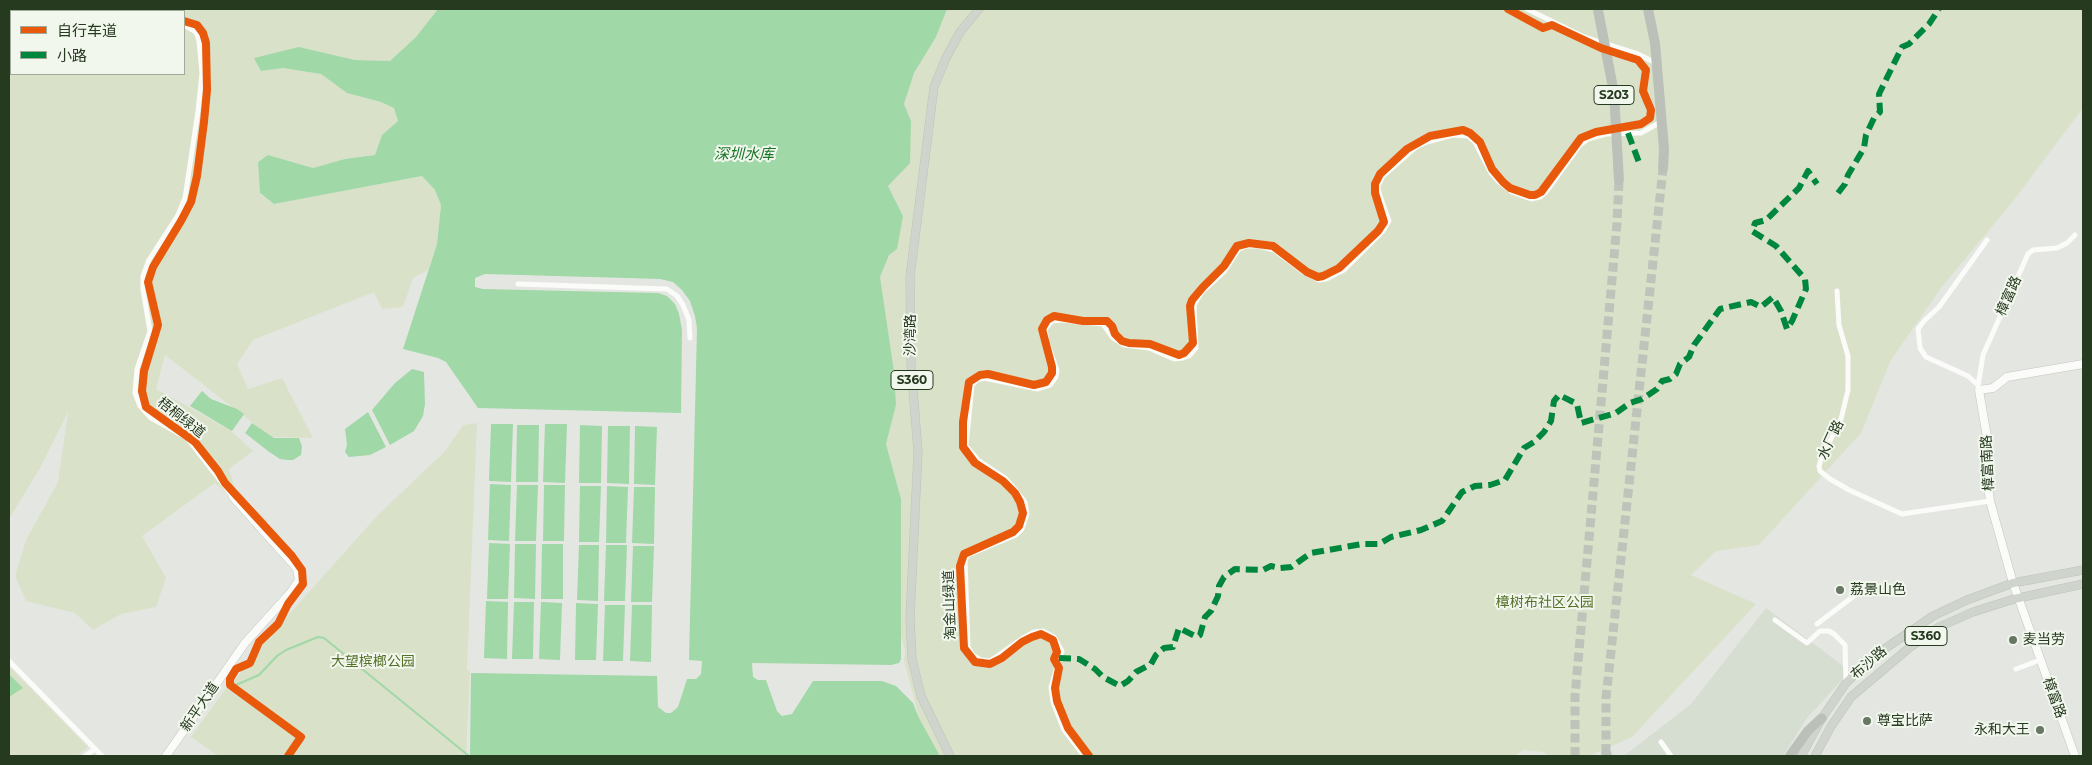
<!DOCTYPE html>
<meta charset="utf-8">
<style>
body{margin:0}
#map{position:relative;width:2092px;height:765px;overflow:hidden;background:#e4e7e1;font-family:Montserrat,"Noto Sans SC",sans-serif}
canvas{display:block}
.frame{position:absolute;inset:0;border:10px solid #263a1f;pointer-events:none}
.legend{position:absolute;left:10px;top:10px;width:175px;height:65px;box-sizing:border-box;background:#f2f7ee;border:1px solid #a0ab9b;margin:0;padding:6px 9px;list-style:none;font-size:15px;color:#263a1f}
.legend li{display:flex;align-items:center;gap:10px;height:25px}
.legend b{width:25px;border:1px solid #a0ab9b}
</style>
<div id="map">
<canvas width="2092" height="765"></canvas>
<div class="frame"></div>
<ul class="legend">
<li><b style="height:6px;background:#e8590c"></b>自行车道</li>
<li><b style="height:6px;background:#00873e"></b>小路</li>
</ul>
</div>
<script>
const ctx = document.querySelector('canvas').getContext('2d');
ctx.lineJoin = 'round';
function fill(path, color) {
  ctx.fillStyle = color;
  ctx.fill(path, 'evenodd');
}
function poly(rows) {
  const path = new Path2D();
  for (const r of rows) {
    path.moveTo(r[0], r[1]);
    for (let i = 2; i < r.length; i += 2) path.lineTo(r[i], r[i + 1]);
  }
  return path;
}
function trace(path, color, width, dash) {
  ctx.strokeStyle = color;
  ctx.lineWidth = width;
  ctx.lineCap = dash ? 'butt' : 'round';
  ctx.setLineDash(dash || []);
  ctx.stroke(path);
}
function drawText(font, color, halo, rows, align = 'center') {
  ctx.font = font + ' Montserrat,"Noto Sans SC",sans-serif';
  ctx.lineWidth = 4;
  ctx.setLineDash([]);
  ctx.textBaseline = 'middle';
  ctx.strokeStyle = halo;
  ctx.fillStyle = color;
  for (const [text, x, y, turn = 0] of rows) {
    ctx.save();
    ctx.translate(x, y);
    ctx.rotate((+turn || 0) * Math.PI / 180);
    ctx.textAlign = isNaN(turn) ? turn : align;
    if (halo) ctx.strokeText(text, 0, 0);
    ctx.fillText(text, 0, 0);
    ctx.restore();
  }
}
fill(poly([
 [1766,608,1850,671,1807,718,1783,756,1624,756,1691,704]
]), '#d6ddd1');
fill(poly([
 [9,9,438,9,416,37,390,61,355,60,299,47,261,71,283,68,321,74,347,93,381,102,394,108,398,121,382,135,375,155,345,159,313,168,268,155,258,162,260,194,274,204,422,176,435,190,441,205,437,244,428,270,413,278,403,307,382,309,374,292,253,340,237,364,248,389,282,378,313,438,271,437,165,355,156,389,230,430,253,451,229,469,236,492,268,521,263,527,215,483,142,536,166,578,156,607,121,614,93,630,75,613,26,601,15,576,26,540,58,482,68,412,40,468,9,519],
 [11,11,184,11,184,74,11,74],
 [947,9,2083,9,2083,108,2014,200,1941,288,1891,360,1861,433,1759,545,1716,551,1691,575,1756,604,1632,737,1589,756,1548,756,1544,752,1523,750,1514,756,940,756,919,718,904,660,905,650,901,636,901,499,886,444,896,405,880,277,903,216,888,186,911,122,904,104,914,73,936,37],
 [477,423,467,670,470,670,466,756,291,756,305,736,233,683,258,649,377,516,445,451,463,425],
 [9,666,88,747,77,756,9,756],
 [226,688,297,737,283,756,218,756,191,737]
]), '#dae1c9');
fill(poly([
 [438,9,947,9,936,37,914,73,904,104,911,121,910,163,888,186,903,216,897,249,889,255,880,277,894,372,896,405,886,444,901,499,901,659,899,663,891,665,752,663,753,677,758,680,766,680,777,711,782,716,792,714,813,681,882,681,896,686,913,703,919,718,940,756,470,756,471,673,657,676,658,707,666,713,671,713,678,707,687,679,696,679,701,674,702,661,689,660,697,328,695,316,690,301,682,290,673,282,660,279,485,274,475,278,475,287,483,289,658,293,667,296,675,304,679,314,682,330,681,413,478,408,446,362,438,358,403,349,437,244,441,205,435,190,422,176,274,204,260,193,258,162,268,155,313,168,345,159,375,155,382,135,398,121,394,108,381,102,347,93,321,74,283,68,261,71,254,58,299,47,355,60,390,61,416,37],
 [412,369,424,372,425,404,423,416,414,431,390,445,372,410,395,383],
 [202,391,211,399,237,409,244,414,232,431,190,406],
 [368,412,386,447,370,455,349,457,345,452,347,445,345,429],
 [252,423,274,438,299,438,302,446,301,455,293,460,287,460,280,459,268,451,245,433],
 [491,424,513,424,511,482,489,481],
 [545,424,567,424,565,483,543,482],
 [517,425,539,425,538,482,516,482],
 [580,425,602,426,601,483,579,483],
 [608,426,630,426,629,484,607,483],
 [635,426,657,427,655,485,634,484],
 [490,484,511,485,509,541,488,540],
 [517,485,538,485,536,541,515,541],
 [544,485,565,485,564,541,543,541],
 [580,486,601,486,599,542,579,542],
 [607,486,628,487,626,543,606,543],
 [634,487,655,487,654,544,632,543],
 [489,543,510,544,508,599,487,599],
 [515,544,536,544,535,599,514,598],
 [542,544,563,544,563,599,541,599],
 [579,545,599,545,598,601,577,600],
 [606,545,627,545,625,601,604,601],
 [633,546,654,546,652,602,631,602],
 [486,601,508,602,507,659,484,658],
 [514,602,534,602,533,659,512,659],
 [541,602,562,603,560,660,539,659],
 [576,603,598,604,596,660,575,660],
 [605,605,625,605,623,661,603,661],
 [632,605,652,605,651,662,630,661],
 [9,674,23,688,9,697]
]), '#a0d8a7');
trace(poly([
 [236,685,259,675,277,656,286,650,318,637,324,638,469,756]
]), '#a0d8a7', 2);
trace(poly([
 [1606,753,1606,698,1663,169],
 [1575,756,1575,696,1617,223,1619,181]
]), '#bec4ba', 9, [9, 4.5]);
const secondary = poly([
 [166,756,245,643,291,592,299,580,297,569,293,564,233,497],
 [2075,756,2013,583,1990,501,1986,469,1990,455,1979,390,1993,388,2007,377,2083,364]
]);
const primary = poly([
 [950,756,921,696,912,659,910,618,918,452,911,364,910,277,934,87,946,58,960,32,979,9],
 [1801,756,1822,718,1846,683,1871,658,1933,616,1967,600,2013,583,2083,570],
 [1815,756,1830,728,1851,697,1909,648,1939,627,1973,612,2014,599,2083,584]
]);
const highway = poly([
 [1648,9,1655,43],
 [1606,753,1607,756],
 [1790,756,1808,731,1822,718]
]);
trace(secondary, '#c1c7bd', 9);
trace(primary, '#bec4bb', 9);
trace(highway, '#bec4bb', 10);
trace(poly([
 [129,9,131,11],
 [1527,9,1584,37,1638,54,1654,62,1656,66],
 [184,25,196,32,199,41,202,73,198,111,185,198,178,215,149,260,143,276,143,290,150,331,137,369,135,393,140,406,151,418,187,438,233,497],
 [518,284,667,289,677,296,683,305,689,320,690,338],
 [1837,291,1839,325,1848,356,1848,390,1841,419,1821,459,1819,466,1820,471,1830,479,1849,490,1902,514,1990,501],
 [1978,385,1968,376,1926,357,1920,348,1918,329,1924,321,1939,307,1987,240],
 [1978,386,1983,355,2028,254,2033,250,2057,248,2067,243,2075,235],
 [1775,620,1807,643,1820,631,1829,631,1834,634,1845,645,1846,682],
 [1817,624,1867,586],
 [9,661,102,756],
 [2016,669,2040,660],
 [1661,742,1671,756],
 [85,756,95,749],
 [1084,756,1064,730,1053,702,1051,687,1062,651,1054,637,1043,631,1034,632,1023,638,990,661,981,660,973,655,968,647,965,560,968,555,1016,535,1022,529,1027,514,1025,502,1013,487,1005,478,978,460,966,446,972,385,977,380,984,378,1037,389,1050,385,1056,377,1057,370,1047,342,1045,329,1052,321,1061,320,1103,324,1113,338,1124,345,1149,348,1174,359,1183,358,1189,356,1196,348,1194,305,1202,292,1224,272,1239,249,1247,246,1258,246,1274,250,1302,271,1319,280,1326,279,1344,270,1383,231,1389,221,1379,193,1378,186,1383,176,1416,147,1427,142,1453,135,1468,136,1475,142,1491,173,1499,182,1512,192,1531,199,1540,197,1546,192,1580,145,1588,139,1606,134,1641,133,1659,123,1660,118]
]), '#fbfbfa', 5);
trace(secondary, '#fbfbfa', 8);
trace(primary, '#cfd4cc', 8);
trace(highway, '#bbc1b9', 9);
const highwayBridge = poly([
 [1598,10,1614,93,1619,181],
 [1655,43,1664,149,1663,169]
]);
trace(highwayBridge, '#bec4bb', 10, []);
trace(highwayBridge, '#bbc1b9', 9);
trace(poly([
 [1628,133,1640,165],
 [1838,193,1845,184,1848,175,1864,148,1866,135,1874,118,1880,112,1879,94,1902,47,1909,44,1929,24,1939,9],
 [1059,658,1079,659,1095,669,1103,677,1120,686,1128,681,1136,672,1151,664,1156,655,1164,648,1173,647,1179,628,1197,637,1200,635,1205,617,1211,611,1218,596,1219,586,1224,577,1235,569,1263,570,1271,566,1280,568,1291,567,1311,553,1362,544,1379,544,1391,537,1421,530,1442,521,1462,492,1475,486,1490,485,1505,480,1524,448,1534,442,1544,432,1551,421,1554,401,1559,395,1577,404,1581,423,1616,413,1630,403,1642,399,1657,389,1662,381,1670,379,1676,374,1680,364,1689,357,1694,345,1720,309,1751,302,1761,307,1773,297,1781,311,1787,329,1792,321,1806,289,1805,279,1776,246,1752,231,1755,223,1766,220,1799,188,1808,171,1817,184]
]), '#00873e', 6, [12, 6]);
trace(poly([
 [184,21,197,25,203,33,206,43,207,90,204,122,197,176,191,202,181,221,153,267,148,282,158,325,144,371,142,391,146,407,195,442,218,471,225,483,292,556,302,570,303,584,288,604,278,624,259,642,250,663,236,669,230,679,230,685,301,737,288,756],
 [1089,756,1068,728,1057,701,1055,688,1059,668,1054,659,1057,652,1053,640,1041,634,1032,637,1022,642,1002,658,990,664,975,662,964,648,960,566,964,554,1013,532,1019,526,1023,513,1020,502,1015,493,1003,481,975,463,963,447,963,422,969,382,980,375,988,374,1034,385,1046,382,1052,373,1052,367,1042,329,1047,320,1054,316,1083,321,1107,321,1112,326,1115,334,1122,341,1129,343,1150,344,1179,355,1184,353,1193,343,1190,306,1192,300,1203,287,1224,266,1237,246,1249,243,1273,246,1307,272,1318,277,1323,276,1339,268,1378,231,1384,222,1375,193,1375,184,1380,174,1407,149,1430,136,1463,130,1470,133,1480,142,1492,169,1503,182,1510,188,1530,195,1535,195,1541,192,1581,138,1596,132,1641,124,1650,118,1651,110,1643,91,1646,70,1638,60,1601,48,1552,25,1543,28,1508,9]
]), '#e8590c', 8);
for (const [x, y, r, color] of [
 [1840,590,5,"#687763"],
 [2013,640,5,"#687763"],
 [1867,721,5,"#687763"],
 [2040,730,5,"#687763"]
]) {
  const dot = new Path2D();
  dot.arc(x, y, r, 0, 2 * Math.PI);
  ctx.fillStyle = color;
  ctx.fill(dot);
  trace(dot, '#f2f7ee', 2);
}
for (const [x, y, w] of [
 [1614,95,40],
 [912,380,42],
 [1926,636,42]
]) {
  const box = new Path2D();
  box.roundRect(x - w / 2, y - 9.5, w, 19, 4);
  ctx.fillStyle = '#f2f7ee';
  ctx.fill(box);
  trace(box, '#263a1f', 1);
}
drawText('bold 12px', '#263a1f', null, [
 ["S203",1614,95],
 ["S360",912,380],
 ["S360",1926,636]
]);
drawText('14px', '#263a1f', '#f2f7ee', [
 ["樟富路",2009,296,-66],
 ["沙湾路",911,335,-90],
 ["梧桐绿道",181,418,38],
 ["水厂路",1831,440,-65],
 ["樟富南路",1988,463,-93],
 ["淘金山绿道",950,605,-92],
 ["布沙路",1869,663,-41],
 ["樟富路",2054,698,70],
 ["新平大道",200,707,-56]
]);
drawText('14px', '#263a1f', '#f2f7ee', [
 ["荔景山色",1850,590],
 ["麦当劳",2023,640],
 ["尊宝比萨",1877,721],
 ["永和大王",2030,730,"right"]
], 'left');
drawText('14px', '#567128', '#f2f7ee', [
 ["樟树布社区公园",1545,603],
 ["大望槟榔公园",373,662]
]);
drawText('italic 15px', '#187727', '#f2f7ee', [
 ["深圳水库",744,155]
]);
</script>
